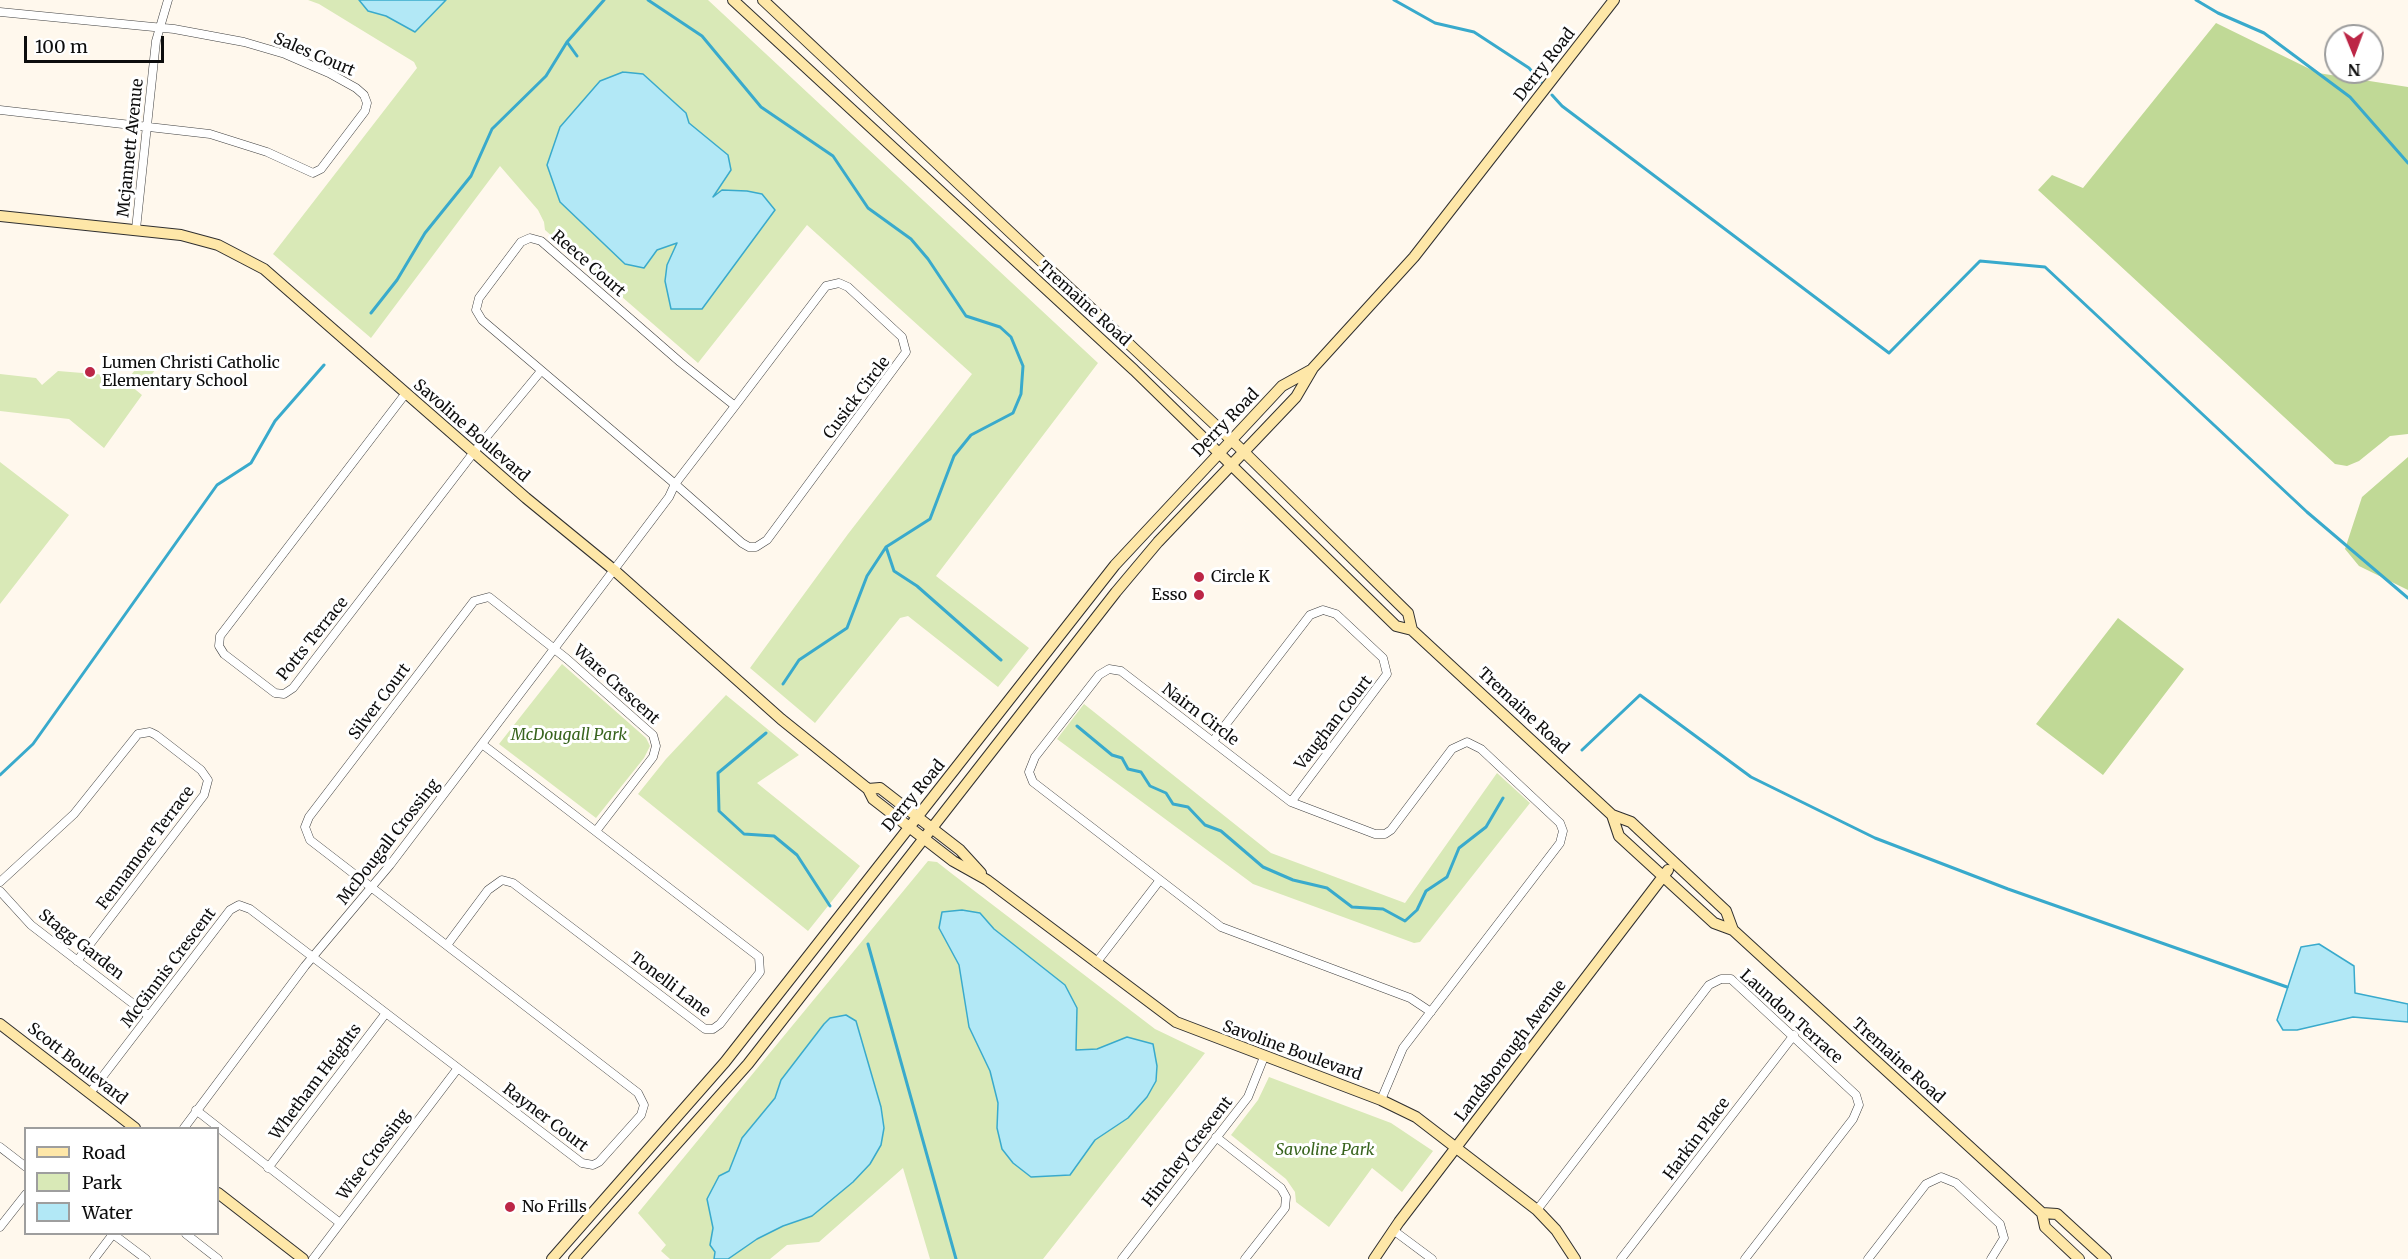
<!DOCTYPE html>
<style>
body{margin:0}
#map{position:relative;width:2408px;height:1259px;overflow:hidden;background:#fff8ed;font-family:Merriweather,serif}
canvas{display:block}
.legend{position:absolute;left:24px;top:1127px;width:195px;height:108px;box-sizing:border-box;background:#fff;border:2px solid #9e9e9e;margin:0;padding:8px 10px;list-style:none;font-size:18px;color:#0d0d0d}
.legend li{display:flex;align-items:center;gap:12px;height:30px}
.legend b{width:30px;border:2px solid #9e9e9e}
.north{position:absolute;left:2324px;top:24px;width:60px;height:60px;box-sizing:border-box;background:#fff;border:2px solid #9e9e9e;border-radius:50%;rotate:179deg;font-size:16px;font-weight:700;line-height:24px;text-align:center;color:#0d0d0d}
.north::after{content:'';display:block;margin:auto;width:21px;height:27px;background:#bc2646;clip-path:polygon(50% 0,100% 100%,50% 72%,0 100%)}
.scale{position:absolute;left:24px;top:36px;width:140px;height:27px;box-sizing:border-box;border:3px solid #0d0d0d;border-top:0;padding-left:8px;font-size:18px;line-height:21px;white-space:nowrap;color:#0d0d0d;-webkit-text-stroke:4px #fff;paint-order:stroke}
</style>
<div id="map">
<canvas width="2408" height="1259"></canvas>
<ul class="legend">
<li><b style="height:8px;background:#fee7a8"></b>Road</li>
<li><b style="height:16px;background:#d9e9b7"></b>Park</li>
<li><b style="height:16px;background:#b2e8f6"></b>Water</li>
</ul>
<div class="north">N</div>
<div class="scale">100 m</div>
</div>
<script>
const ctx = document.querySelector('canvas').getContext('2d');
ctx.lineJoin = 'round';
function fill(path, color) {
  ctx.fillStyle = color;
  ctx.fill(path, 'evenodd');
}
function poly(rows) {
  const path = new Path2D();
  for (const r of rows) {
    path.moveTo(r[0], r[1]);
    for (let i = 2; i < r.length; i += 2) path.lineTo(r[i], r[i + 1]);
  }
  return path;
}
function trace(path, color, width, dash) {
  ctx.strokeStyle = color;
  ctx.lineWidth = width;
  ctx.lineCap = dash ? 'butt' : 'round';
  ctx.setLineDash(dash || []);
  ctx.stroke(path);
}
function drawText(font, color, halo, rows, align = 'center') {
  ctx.font = font + ' Merriweather,serif';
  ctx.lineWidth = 6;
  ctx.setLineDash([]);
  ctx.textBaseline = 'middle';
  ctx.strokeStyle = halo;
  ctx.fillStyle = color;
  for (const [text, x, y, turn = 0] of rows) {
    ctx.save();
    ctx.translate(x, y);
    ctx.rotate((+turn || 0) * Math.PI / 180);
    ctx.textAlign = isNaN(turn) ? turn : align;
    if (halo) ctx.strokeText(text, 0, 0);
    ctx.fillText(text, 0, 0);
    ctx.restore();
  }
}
fill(poly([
 [308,0,708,0,1098,363,936,576,1029,648,998,687,908,616,900,618,815,723,750,668,848,534,972,374,807,225,698,363,545,230,544,222,538,210,500,166,371,338,273,254,417,68,414,62,319,4],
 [146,356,155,363,155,370,144,385,131,375],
 [58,371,119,376,142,395,104,448,69,419,0,411,0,374,36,378,42,385],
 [0,462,69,515,0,604],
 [562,664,646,738,650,746,644,758,596,818,499,744],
 [726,695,799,755,757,783,860,866,808,931,638,794,666,759],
 [1084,704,1271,853,1405,903,1497,773,1530,803,1420,942,1414,943,1253,884,1057,739],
 [928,861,937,862,951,873,1155,1029,1205,1053,1043,1259,930,1259,903,1168,819,1242,787,1245,770,1259,670,1259,661,1251,666,1245,638,1213],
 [1269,1077,1391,1123,1433,1151,1402,1192,1372,1168,1329,1227,1296,1202,1295,1192,1286,1179,1231,1135,1258,1100]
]), '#d9e9b7');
fill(poly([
 [2216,23,2318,73,2408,87,2408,434,2390,436,2359,461,2347,466,2335,464,2038,190,2052,175,2083,188],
 [2408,457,2408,590,2359,566,2345,549,2362,497],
 [2118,618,2184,669,2103,775,2036,724]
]), '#c0d996');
const water = poly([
 [359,0,446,0,415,32,386,16,368,11,359,0],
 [623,72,643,74,686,113,689,123,728,155,731,170,713,197,722,190,747,191,762,194,775,210,702,309,671,309,665,281,667,265,677,243,657,250,644,268,625,264,560,202,547,165,560,127,600,81,623,72],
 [962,910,980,913,994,929,1065,985,1077,1008,1076,1050,1097,1049,1127,1037,1153,1044,1157,1066,1156,1081,1147,1097,1128,1118,1095,1140,1070,1175,1031,1177,1013,1163,1002,1149,997,1128,998,1103,990,1071,969,1027,959,965,939,928,942,912,962,910],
 [2319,944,2354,966,2355,993,2408,1004,2408,1022,2353,1017,2297,1030,2283,1030,2277,1020,2301,947,2319,944],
 [846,1015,856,1021,881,1107,884,1128,881,1145,870,1164,853,1182,812,1216,783,1226,757,1239,728,1259,714,1259,715,1252,710,1245,713,1228,707,1199,719,1176,729,1171,742,1138,775,1098,781,1080,824,1024,830,1018,846,1015]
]);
fill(water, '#b2e8f6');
trace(water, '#39aacc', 1.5);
trace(poly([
 [648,0,702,36,761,107,833,156,868,208,911,239,928,259,966,316,1000,327,1011,337,1023,366,1021,394,1013,413,971,435,954,456,930,519,886,547,867,576,847,628,799,660,783,684],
 [1394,0,1435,23,1474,32,1529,68,1541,82],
 [2196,0,2218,13,2264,33,2350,97,2408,163],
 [567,42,577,56],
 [1552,95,1562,106,1889,353,1980,261,2045,267,2307,512,2408,598],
 [371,313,397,280,425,233,471,176,492,129,546,76,567,42,604,0],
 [886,547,894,571,917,586,1001,660],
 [1077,726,1112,755,1122,758,1128,769,1141,772,1150,786,1166,793,1173,804,1188,807,1205,825,1221,831,1263,867,1293,880,1327,888,1352,907,1383,909,1405,921,1417,910,1426,891,1447,877,1459,848,1486,827,1503,798],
 [766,733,718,773,719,811,744,834,774,836,797,855,830,906],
 [1582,750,1640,695,1751,777,1875,838,2008,889,2287,987],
 [0,775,33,744,217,485,251,463,275,421,324,365],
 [868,944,956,1259]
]), '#39aacc', 3);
const street = poly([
 [0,12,174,29,244,42,285,54,329,73,356,88,364,95,367,103,365,111,321,169,313,173,267,152,210,134,0,110],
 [136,229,156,41,168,0],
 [406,393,220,636,219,646,224,654,275,693,284,694,293,688,474,452,541,371],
 [1213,741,1310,615,1323,610,1336,614,1383,658,1387,674,1291,802],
 [0,882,74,814,138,734,150,732,156,735,201,770,208,780,204,795,77,961],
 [0,891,31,925,149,1016],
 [447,945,488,890,502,880,513,883,705,1029,713,1029,720,1024,760,972,759,957,482,744],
 [1096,963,1160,880],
 [90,1093,230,910,239,905,250,909,582,1163,593,1165,599,1162,641,1115,644,1105,638,1093,310,840,305,827,309,817,474,601,489,597,567,659,653,735,656,746,653,757,596,831],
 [1381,1100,1403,1048,1560,843,1563,831,1560,823,1481,749,1467,742,1452,749,1391,830,1385,834,1375,834,1291,802,1121,671,1109,669,1099,675,1035,757,1029,772,1033,782,1221,927,1410,998,1431,1012],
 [196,1110,340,1223],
 [184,1128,305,966,390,865,601,587,669,497,675,484,735,406,782,344,826,286,839,283,848,287,902,337,906,352,767,540,756,547,749,547,742,543,675,484,482,320,476,310,479,298,521,242,530,238,541,241,680,362,735,406],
 [1216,1137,1281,1188,1286,1197,1285,1208,1245,1259],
 [0,1147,26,1167],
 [268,1168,386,1013],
 [1537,1210,1709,985,1721,979,1731,979,1856,1095,1859,1105,1853,1119,1745,1259],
 [0,1227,26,1194],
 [1393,1230,1432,1259],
 [113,1234,146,1259],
 [186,1234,218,1259],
 [94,1259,113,1234],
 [313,1259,458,1068],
 [1122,1259,1248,1097,1264,1057],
 [1621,1259,1794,1035],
 [1868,1259,1926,1184,1941,1177,1956,1183,2000,1224,2004,1238,1991,1259]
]);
const secondary = poly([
 [733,0,1134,370,1396,626,1412,630,1612,815,1631,822,1726,911,1733,930],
 [763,0,1243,451,1408,613,1412,630],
 [0,216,181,235,218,245,264,269,526,498,614,570,781,719,868,789,873,799,953,861,987,880,1176,1022,1381,1100,1416,1117,1537,1210,1556,1230,1575,1259],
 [868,789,880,788,960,850,981,873],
 [1612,815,1619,836,1714,923,1733,930,2042,1213,2045,1227,2079,1259],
 [0,1024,135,1128],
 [218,1193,303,1259],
 [2042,1213,2057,1214,2106,1259],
 [552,1259,725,1062,1115,565,1282,386,1311,370],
 [574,1259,748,1064,1116,592,1158,542,1296,397,1313,368,1414,257,1614,0],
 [1374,1259,1399,1222,1668,870]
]);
trace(street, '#404040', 9);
trace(secondary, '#2f2f2f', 12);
trace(street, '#fff', 8);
trace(secondary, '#fee7a8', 10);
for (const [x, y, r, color] of [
 [90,372,6,"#bc2646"],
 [1199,577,6,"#bc2646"],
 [1199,595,6,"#bc2646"],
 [510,1207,6,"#bc2646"]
]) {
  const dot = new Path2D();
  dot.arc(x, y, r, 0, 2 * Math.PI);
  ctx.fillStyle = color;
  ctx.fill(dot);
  trace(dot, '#fff', 2);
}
drawText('16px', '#0d0d0d', '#fff', [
 ["Sales Court",314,55,23],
 ["Derry Road",1545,65,-52],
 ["Mcjannett Avenue",131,148,-84],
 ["Reece Court",588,264,41],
 ["Tremaine Road",1084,304,42],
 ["Cusick Circle",857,398,-53],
 ["Derry Road",1226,423,-46],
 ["Savoline Boulevard",471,431,41],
 ["Potts Terrace",313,639,-51],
 ["Ware Crescent",616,685,42],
 ["Silver Court",380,702,-53],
 ["Tremaine Road",1523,711,43],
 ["Nairn Circle",1200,715,37],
 ["Vaughan Court",1334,723,-52],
 ["Derry Road",914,796,-50],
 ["McDougall Crossing",389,842,-52],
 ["Fennamore Terrace",146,848,-53],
 ["Stagg Garden",81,945,38],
 ["McGinnis Crescent",169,968,-53],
 ["Tonelli Lane",670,985,37],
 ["Laundon Terrace",1791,1017,42],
 ["Savoline Boulevard",1292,1051,20],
 ["Landsborough Avenue",1511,1051,-53],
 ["Tremaine Road",1898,1061,42],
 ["Scott Boulevard",77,1064,38],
 ["Whetham Heights",316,1082,-53],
 ["Rayner Court",545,1118,37],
 ["Harkin Place",1697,1139,-53],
 ["Hinchey Crescent",1188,1152,-52],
 ["Wise Crossing",374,1155,-53]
]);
drawText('16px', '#0d0d0d', '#fff', [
 ["Lumen Christi Catholic",102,363],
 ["Elementary School",102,381],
 ["Circle K",1211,577],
 ["Esso",1187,595,"right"],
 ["No Frills",522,1207]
], 'left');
drawText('italic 16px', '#38641e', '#fff', [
 ["McDougall Park",569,735],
 ["Savoline Park",1325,1150]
]);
</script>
